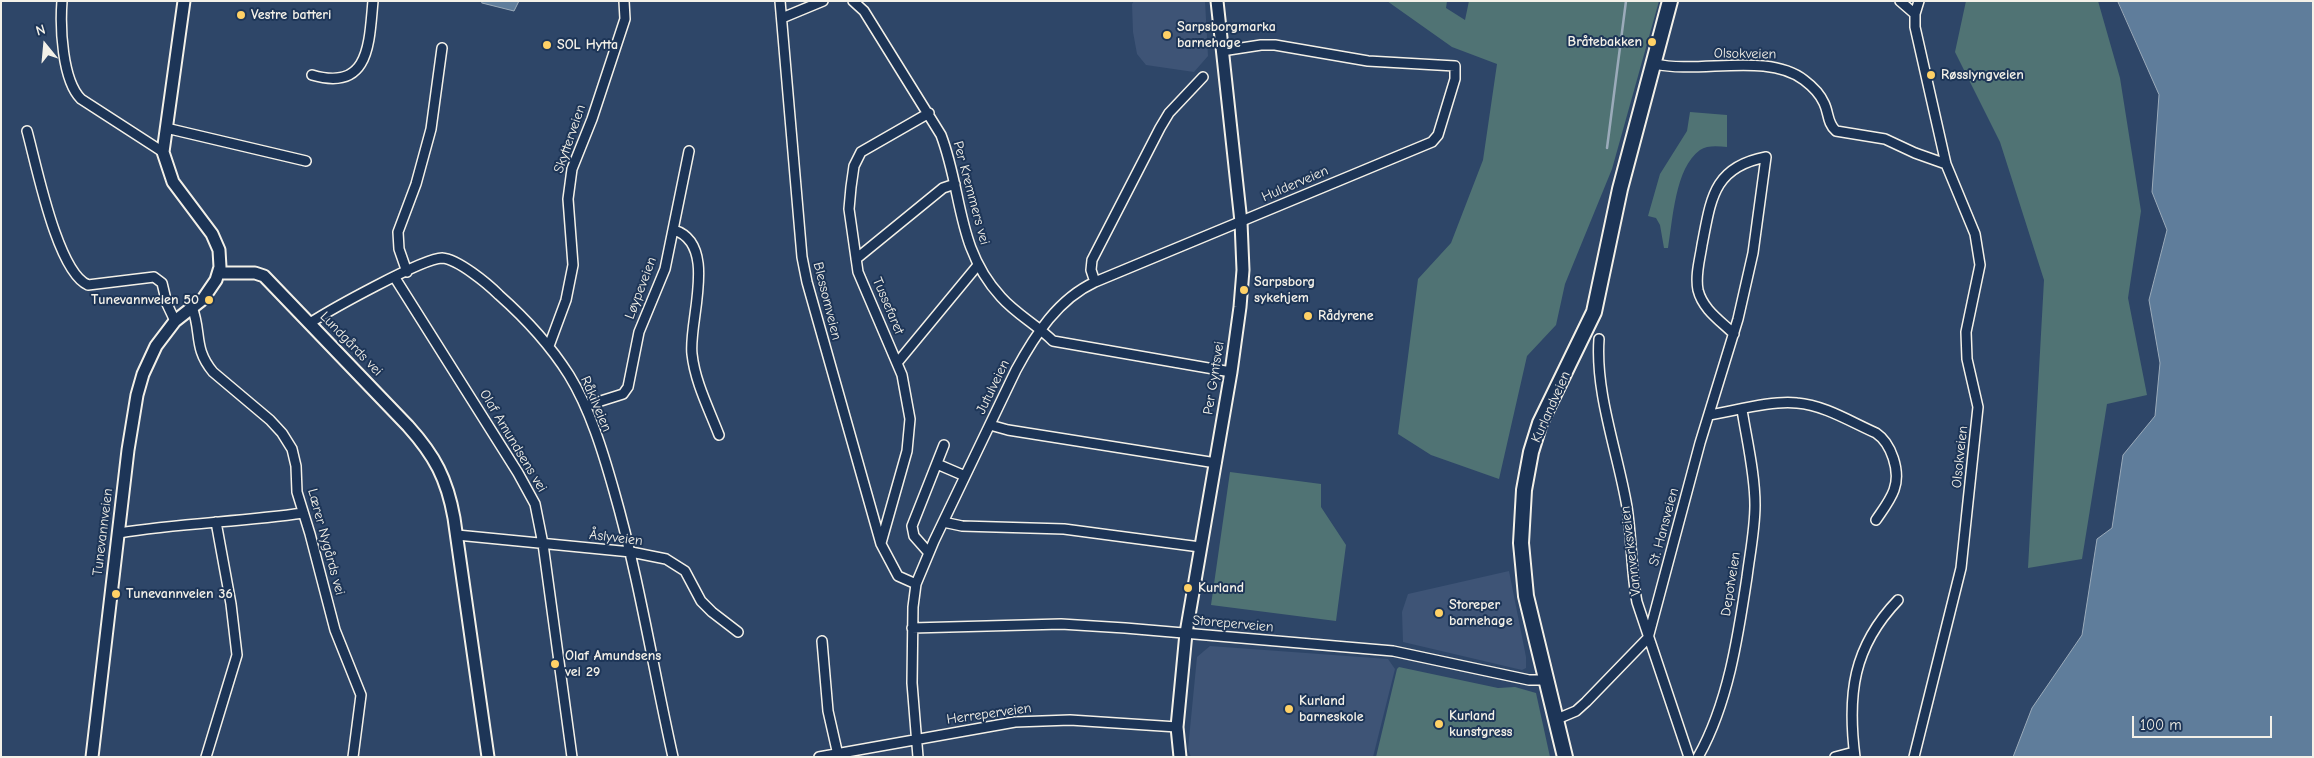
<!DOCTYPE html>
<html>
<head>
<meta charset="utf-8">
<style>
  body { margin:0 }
  #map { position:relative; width:2314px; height:758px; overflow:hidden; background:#2e4668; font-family:"Comic Neue",sans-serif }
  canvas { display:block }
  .frame { position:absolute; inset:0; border:2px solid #f4f1e8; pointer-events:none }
  .north { position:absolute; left:20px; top:20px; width:50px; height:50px; -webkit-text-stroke:4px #1d3557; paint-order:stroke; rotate:343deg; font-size:14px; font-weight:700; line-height:20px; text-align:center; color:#f4f1e8 }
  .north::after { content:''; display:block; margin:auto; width:18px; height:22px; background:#f4f1e8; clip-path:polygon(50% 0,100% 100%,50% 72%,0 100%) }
  .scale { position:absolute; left:2132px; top:716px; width:140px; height:22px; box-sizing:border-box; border:2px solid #f4f1e8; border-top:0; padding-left:6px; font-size:15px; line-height:18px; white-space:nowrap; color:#f4f1e8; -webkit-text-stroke:4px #1d3557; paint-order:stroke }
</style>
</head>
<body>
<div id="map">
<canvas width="2314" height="758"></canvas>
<div class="frame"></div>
<div class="north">N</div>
<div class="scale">100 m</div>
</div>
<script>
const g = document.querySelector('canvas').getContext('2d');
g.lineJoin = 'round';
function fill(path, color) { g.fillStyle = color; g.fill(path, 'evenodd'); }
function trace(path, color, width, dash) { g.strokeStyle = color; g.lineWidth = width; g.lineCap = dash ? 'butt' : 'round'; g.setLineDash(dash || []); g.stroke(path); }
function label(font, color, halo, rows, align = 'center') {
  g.font = font + ' "Comic Neue",sans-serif'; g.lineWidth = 4; g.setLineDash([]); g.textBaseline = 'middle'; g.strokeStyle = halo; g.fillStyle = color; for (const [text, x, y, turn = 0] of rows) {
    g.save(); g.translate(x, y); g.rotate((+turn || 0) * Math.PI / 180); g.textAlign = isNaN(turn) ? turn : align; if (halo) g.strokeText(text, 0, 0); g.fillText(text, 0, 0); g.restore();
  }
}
fill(new Path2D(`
  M1134,1H1205L1208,56L1194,72L1146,65L1137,54L1133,32L1132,4Z
  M1509,571L1526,657V668L1522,670L1403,642L1402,612L1408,594Z
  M1210,646L1388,659L1395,669L1373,757H1191L1188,749L1197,657Z`), '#3e5476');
fill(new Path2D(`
  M1387,1H1447L1446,8L1465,20L1469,1H1659L1612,169L1565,284L1556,325L1527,356L1499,479L1431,455L1398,434L1418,279L1451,243L1483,160L1497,64L1452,47Z
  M1966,1H2098L2120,78L2141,211L2128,298L2147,395L2107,404L2082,559L2028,568L2044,280L2000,142L1955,52Z
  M1690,112L1727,115V147C1718,146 1707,145 1700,150C1675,168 1673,219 1668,248H1664L1660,225L1656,218L1648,216L1660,174L1687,131Z
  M1230,472L1321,484V507L1346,545L1336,621L1211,605Z
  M1399,667L1498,688L1515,687L1536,693L1550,757H1376L1397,669Z`), '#507374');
const water = new Path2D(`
  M483,1H519L514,11L482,3Z
  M2118,1H2313V757H2013L2032,708L2082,635L2097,539L2112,528L2123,455L2155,416L2160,363L2149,300L2167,230L2152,192L2159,95Z`);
fill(water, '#5f7d9b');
trace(water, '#9babba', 1);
trace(new Path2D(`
  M1607,148L1626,1`), '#9babba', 2.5);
const minor = new Path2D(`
  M62,1C60,27 62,80 81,99L163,152
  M780,1L802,257L807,282L881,544L898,576L916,584
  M853,1L864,11L941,135C963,193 956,248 1001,297C1016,314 1037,325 1053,341L1231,372
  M1900,1L1915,14
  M782,18L823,1
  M1655,64C1700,74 1768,52 1804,80C1812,86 1820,94 1824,103C1829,113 1827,123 1836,131L1885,139L1915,153L1946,164
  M312,75C370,92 369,43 373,1
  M166,128L306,161
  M27,131C36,163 57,272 88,285L154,277L162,283L167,304L175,321
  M674,230C719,244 688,322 692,354C695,382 709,409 719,435
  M856,259L943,188L955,184
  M407,272L399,249L398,232L416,184L431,129L442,48
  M395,278L518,473L535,504L543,544L572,757
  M1095,282L1091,270L1092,260L1160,128L1169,113L1203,77
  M192,307C202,333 193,348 213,372L270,420L282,433L292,449L296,466L297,492L310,534L335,630L361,695L353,757
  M310,323C330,310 423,258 442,258C458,259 488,284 499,295C525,318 550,345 569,375C590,409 603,452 614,491C639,578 653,668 673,757
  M1599,339C1595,394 1618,453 1627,507C1632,539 1631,571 1637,602L1689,757
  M549,346L566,300L573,265L568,199L572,169L592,119L625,19L624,1
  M897,363L978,265
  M585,406L623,394L628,387L639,332L665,269L689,151
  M1709,415C1734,411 1772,400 1797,403C1824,405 1851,422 1876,433C1891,443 1901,471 1894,490C1890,501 1882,511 1876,520
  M990,425L1008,430L1216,463
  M937,464L965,476
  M943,522L962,526L1064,529L1200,547
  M119,533C180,523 241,522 303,513
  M457,535L631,552L666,559L685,571L701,601L712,612L738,632
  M881,543L907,451L910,419L902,375L858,272L849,209L851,187L854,166L861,152L929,113
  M929,553L914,536L912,526L944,445
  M912,628L1061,624L1125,628L1393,651L1529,680H1547
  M822,641L828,711L838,755
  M1557,719L1576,711L1586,702L1648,638L1700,443L1738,319L1753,253L1766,157C1713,167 1711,199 1702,245C1700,259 1695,275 1698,290C1703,310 1721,321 1734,334
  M206,757L237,655L231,604L216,522
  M819,757L1015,722L1070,720L1177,727
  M918,757L912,683L913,607L916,584L934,541L1016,370C1035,335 1058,299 1095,282L1432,142L1438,135L1455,79V66L1368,61L1275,45H1261L1222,51
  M1698,757C1728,704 1738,637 1747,577C1750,553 1755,529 1755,505C1755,474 1747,441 1742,410
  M1835,757L1854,752
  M1855,757C1847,694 1853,647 1898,600
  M1914,757L1961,568L1978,407L1967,359L1966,332L1980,265L1975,234L1946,164L1915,27V14L1919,1`);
const tertiary = new Path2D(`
  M219,273H255L264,276L408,426C435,456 447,479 454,518L488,757
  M92,757L128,450L137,395L143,374L156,346L175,321L203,299L216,280L220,267L219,250L212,234L173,182L163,152L184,1
  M1180,757L1177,727L1186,633L1231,372L1240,307L1243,270L1241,222L1217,1`);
const secondary = new Path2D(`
  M1565,757L1526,596L1521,543L1524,490L1531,452L1540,423L1594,312L1620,189L1670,1`);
trace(minor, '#f4f1e8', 12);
trace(tertiary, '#f4f1e8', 15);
trace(secondary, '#f4f1e8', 18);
trace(minor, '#1d3557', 9);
trace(tertiary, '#1d3557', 11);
trace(secondary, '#1d3557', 14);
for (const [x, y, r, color] of [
  [241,15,5,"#ffd166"],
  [1167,35,5,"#ffd166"],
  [1652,42,5,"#ffd166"],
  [547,45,5,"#ffd166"],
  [1931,75,5,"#ffd166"],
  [1244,290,5,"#ffd166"],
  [209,300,5,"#ffd166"],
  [1308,316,5,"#ffd166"],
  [1188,588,5,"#ffd166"],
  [116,594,5,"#ffd166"],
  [1439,613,5,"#ffd166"],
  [555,664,5,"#ffd166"],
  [1289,709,5,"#ffd166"],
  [1439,724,5,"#ffd166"]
]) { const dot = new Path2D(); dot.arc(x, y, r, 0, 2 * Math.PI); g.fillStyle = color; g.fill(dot); trace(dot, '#1d3557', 2); }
label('bold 14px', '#f4f1e8', '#1d3557', [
  ["Vestre batteri",251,15],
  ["Sarpsborgmarka",1177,27],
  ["barnehage",1177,43],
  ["Bråtebakken",1642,42,"right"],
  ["SOL Hytta",557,45],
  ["Røsslyngveien",1941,75],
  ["Sarpsborg",1254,282],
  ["sykehjem",1254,298],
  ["Tunevannveien 50",199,300,"right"],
  ["Rådyrene",1318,316],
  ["Kurland",1198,588],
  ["Tunevannveien 36",126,594],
  ["Storeper",1449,605],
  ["barnehage",1449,621],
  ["Olaf Amundsens",565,656],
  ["vei 29",565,672],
  ["Kurland",1299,701],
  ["barneskole",1299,717],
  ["Kurland",1449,716],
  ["kunstgress",1449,732]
], 'left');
label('14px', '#f4f1e8', '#1d3557', [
  ["Olsokveien",1745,54,1],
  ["Skytterveien",570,139,-71],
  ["Hulderveien",1295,184,-23],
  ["Per Kremmers vei",971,193,75],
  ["Løypeveien",641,288,-69],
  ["Blessomveien",827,301,76],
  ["Tussefaret",888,306,67],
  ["Lundgårds vei",351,344,46],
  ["Per Gyntsvei",1214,378,-81],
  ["Jutulveien",993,387,-64],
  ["Råkilveien",596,404,67],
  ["Kurlandveien",1551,407,-66],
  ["Olaf Amundsens vei",513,441,59],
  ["Olsokveien",1960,457,-84],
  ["St. Hansveien",1664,527,-75],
  ["Tunevannveien",103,532,-83],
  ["Åslyveien",616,538,7],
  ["Lærer Nygårds vei",326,542,75],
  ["Vannverksveien",1631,551,-97],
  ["Depotveien",1731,584,-81],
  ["Storeperveien",1233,624,5],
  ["Herreperveien",989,714,-8]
]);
</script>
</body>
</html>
